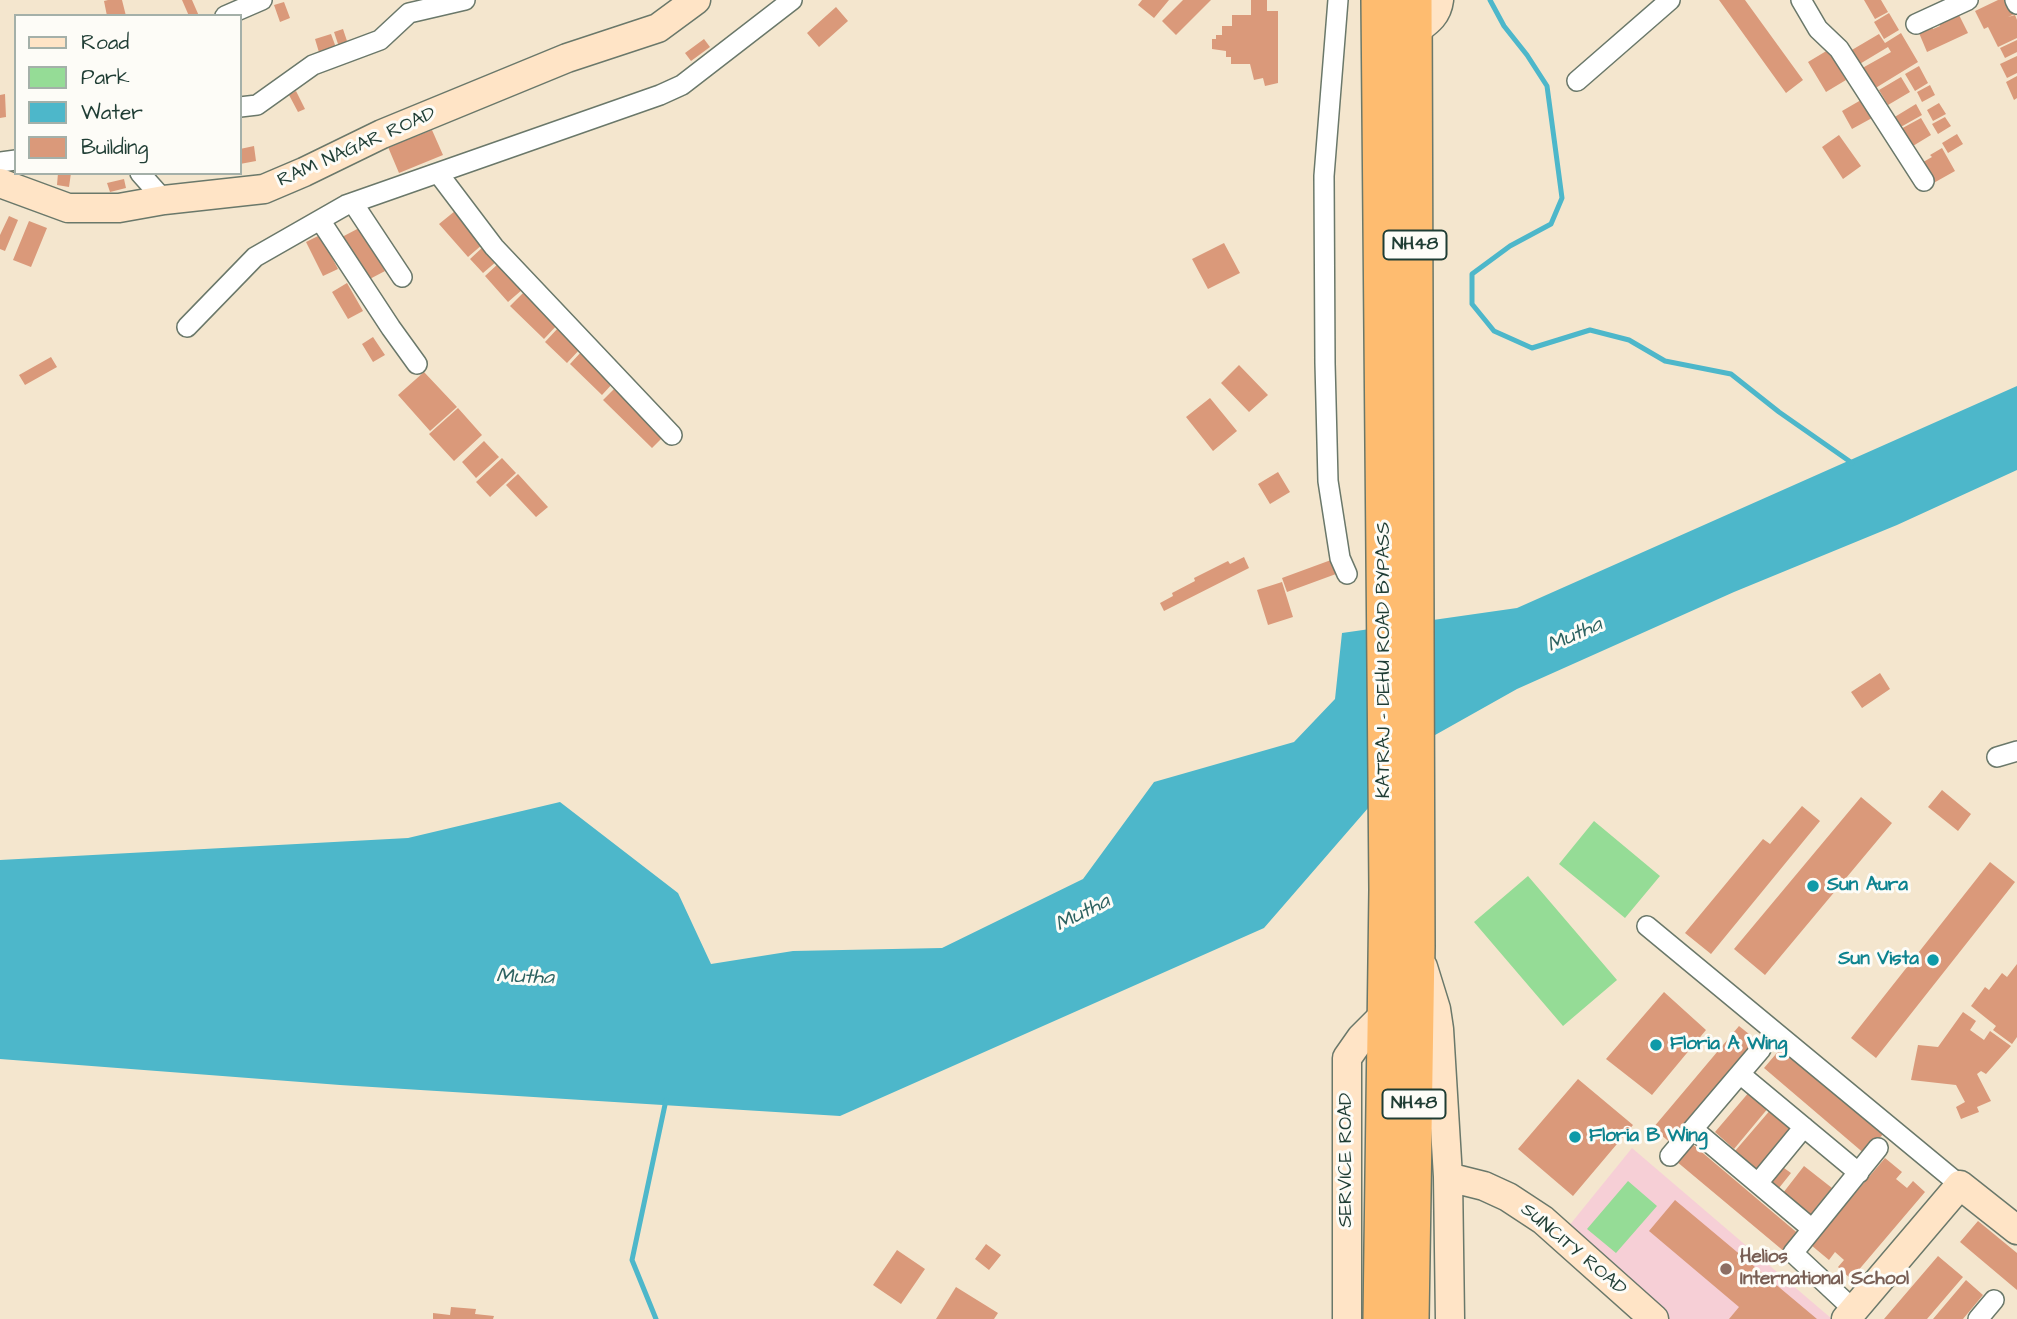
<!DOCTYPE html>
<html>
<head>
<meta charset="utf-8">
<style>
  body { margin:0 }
  #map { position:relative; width:2017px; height:1319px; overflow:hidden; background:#f4e6ce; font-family:"Architects Daughter",sans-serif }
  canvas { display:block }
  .legend { position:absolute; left:14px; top:14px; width:228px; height:161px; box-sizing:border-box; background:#fdfcf7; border:2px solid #a4b0a9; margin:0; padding:9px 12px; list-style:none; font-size:21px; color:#1f3d34 }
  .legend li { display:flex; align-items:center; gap:14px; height:35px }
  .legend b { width:35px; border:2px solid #a4b0a9 }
</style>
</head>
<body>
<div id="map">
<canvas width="2017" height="1319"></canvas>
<ul class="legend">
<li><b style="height:9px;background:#ffe4c6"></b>Road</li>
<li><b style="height:19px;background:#95dc96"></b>Park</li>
<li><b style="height:19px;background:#4db7ca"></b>Water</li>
<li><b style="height:19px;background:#da997a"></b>Building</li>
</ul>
</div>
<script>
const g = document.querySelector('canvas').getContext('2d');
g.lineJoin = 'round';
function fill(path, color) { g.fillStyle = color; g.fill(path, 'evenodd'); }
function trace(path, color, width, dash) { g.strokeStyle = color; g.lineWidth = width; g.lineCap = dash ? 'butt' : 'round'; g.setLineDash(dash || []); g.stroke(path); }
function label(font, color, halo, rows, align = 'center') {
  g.font = font + ' "Architects Daughter",sans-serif'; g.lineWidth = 6; g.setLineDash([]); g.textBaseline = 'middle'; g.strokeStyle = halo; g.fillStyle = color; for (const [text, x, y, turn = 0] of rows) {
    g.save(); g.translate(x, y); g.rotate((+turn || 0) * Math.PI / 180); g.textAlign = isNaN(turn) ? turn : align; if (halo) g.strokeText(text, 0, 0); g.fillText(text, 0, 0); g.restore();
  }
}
fill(new Path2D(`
  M1632,1148L1832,1319H1661L1564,1232Z`), '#f6cfd6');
fill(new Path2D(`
  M1594,821L1660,876L1625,918L1559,864Z
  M1528,876L1617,980L1563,1026L1474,922Z
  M1628,1181L1657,1206L1616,1253L1587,1229Z`), '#95dc96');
fill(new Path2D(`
  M2017,386V470L1897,525L1734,592L1517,689L1428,739L1264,928L840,1116L340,1085L0,1059V860L408,838L560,802L678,893L711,964L793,951L942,948L1083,879L1154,782L1294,742L1335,699L1342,633L1517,608Z`), '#4db7ca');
trace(new Path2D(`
  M1490,0L1504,26L1527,55L1547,86L1562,198L1551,224L1510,246L1472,274V304L1494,331L1532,348L1590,330L1629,340L1665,361L1731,374L1779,412L1852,463
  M656,1319L632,1260L666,1100`), '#4db7ca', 5);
fill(new Path2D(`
  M108,0H122L126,16H107L104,1Z
  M182,0H192L199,16H189Z
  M1142,0H1169L1154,18L1138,5Z
  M1183,0H1211L1176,35L1162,21Z
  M1251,0H1267V11H1278V83L1265,86L1263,78L1254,80L1250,64H1231V57H1226V51L1212,49V39H1216V35H1222V26H1232V15H1251Z
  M1719,0H1745L1803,80L1786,93Z
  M1864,0H1881L1888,12L1875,19Z
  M1998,0H2011L2017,13L2008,17L2015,15L2017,20V38L1998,47L1988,27L1984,29L1975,11Z
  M284,2L290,18L280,22L274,5Z
  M836,7L848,21L819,47L807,33Z
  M1957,11L1968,33L1927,52L1919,33L1932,27L1933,29L1940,26L1937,20Z
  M1889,13L1899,30L1884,39L1874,22Z
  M343,29L349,47L340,50L334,32Z
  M1901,33L1918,62L1869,92L1857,71L1891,52L1888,47L1853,68L1845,54L1879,34L1885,43Z
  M331,34L338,53L321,59L315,39Z
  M704,39L710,47L691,61L685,53Z
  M2017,40V52L2005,58L2000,48Z
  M1828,50L1846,80L1826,92L1808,62Z
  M2017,56V73L2007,78L2000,64Z
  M1919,66L1928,83L1915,91L1905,74Z
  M2017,76V98L2014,100L2006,82Z
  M1901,77L1910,92L1888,105L1879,90Z
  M1930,85L1935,95L1922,102L1917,92Z
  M296,91L305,109L298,112L289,95Z
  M5,94L6,117L0,118V95Z
  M1861,100L1872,118L1852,129L1842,111Z
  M1939,103L1946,114L1933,121L1927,110Z
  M1916,104L1922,115L1899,128L1893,118Z
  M1945,117L1951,126L1938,134L1932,124Z
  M1921,118L1931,135L1908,149L1897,131Z
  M432,130L443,155L399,173L388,147Z
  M1957,134L1963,144L1948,153L1942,143Z
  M1839,135L1861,166L1843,179L1822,147Z
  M254,146L256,161L240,164V149Z
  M1942,148L1955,171L1930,185L1918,165L1932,157L1930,155Z
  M58,173H71L69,187L57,185Z
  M124,179L126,188L110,192L107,183Z
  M455,211L483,244L468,257L439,224Z
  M9,216L18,220L5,251L0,249V235Z
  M29,221L47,228L31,267L13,260Z
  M361,227L385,271L366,281L342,237Z
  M320,235L338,269L323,276L306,242Z
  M1224,243L1240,273L1208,289L1192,259Z
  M484,246L497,261L483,273L470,259Z
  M499,263L523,289L508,302L485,276Z
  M347,283L363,311L348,319L332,292Z
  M525,291L559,323L544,339L510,306Z
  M559,327L581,348L567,363L545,342Z
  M373,337L385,355L373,362L362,344Z
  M582,351L614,382L602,395L570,364Z
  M51,357L57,367L25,385L19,375Z
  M1239,365L1268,395L1249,412L1221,383Z
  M424,372L457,407L430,431L398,395Z
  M618,385L667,433L652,448L603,400Z
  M1210,398L1237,431L1213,451L1186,417Z
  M458,408L482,435L454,461L429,434Z
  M484,441L499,457L476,478L462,462Z
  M502,458L516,473L490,497L476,482Z
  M1278,472L1290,492L1270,504L1258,484Z
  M518,474L548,507L536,517L506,485Z
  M1244,557L1249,568L1164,611L1160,603L1173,596L1172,593L1195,581L1194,578L1228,561L1230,564Z
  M1331,560L1336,574L1287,592L1282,578Z
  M1282,582L1293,617L1268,625L1257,590Z
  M1880,673L1890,689L1862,708L1851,692Z
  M1942,790L1971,814L1958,831L1928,807Z
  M1861,797L1892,823L1765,975L1734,949Z
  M1802,806L1820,821L1711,954L1685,933L1763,839L1770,844Z
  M1990,862L2015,882L1876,1058L1851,1038Z
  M2017,964V1037L2012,1044L1993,1030L1996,1026L1971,1006L1985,987L1989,990L2002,973L2007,977Z
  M1664,992L1706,1030L1652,1095L1606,1059Z
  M1963,1012L1976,1021L1970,1030L1984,1040L1990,1031L2011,1046L1986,1074L1981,1071L1977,1074L1991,1101L1977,1107L1979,1112L1961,1119L1956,1107L1965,1102L1956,1085L1911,1080L1918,1045L1938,1047Z
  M1739,1026L1759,1042L1673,1145L1653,1128Z
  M1781,1048L1883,1134L1866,1155L1764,1068Z
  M1578,1079L1633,1125L1573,1196L1518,1149Z
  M1750,1091L1769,1107L1734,1149L1715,1132Z
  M1772,1108L1796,1128L1759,1171L1735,1151Z
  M1691,1143L1801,1236L1786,1253L1676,1161Z
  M1885,1158L1902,1172L1896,1179L1907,1188L1913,1181L1925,1192L1851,1279L1838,1267L1844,1260L1835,1252L1829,1260L1811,1245Z
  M1804,1166L1832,1188L1810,1215L1783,1193Z
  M1784,1168L1791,1173L1779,1188L1771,1183Z
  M1675,1200L1817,1319H1729L1739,1307L1649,1231Z
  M1978,1221L2017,1253V1290L1960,1242Z
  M986,1244L1001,1255L989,1270L975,1259Z
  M897,1250L925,1269L901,1304L873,1285Z
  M1938,1256L1963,1277L1927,1319H1884Z
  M1966,1280L1983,1295L1963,1319H1933Z
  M956,1287L998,1313L994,1319H936Z
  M451,1307L476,1309L475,1314L494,1316L493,1319H433V1313L450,1315Z`), '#da997a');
const street = new Path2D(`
  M1338,0L1324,176L1325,363L1328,481L1340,558L1347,574
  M1801,0L1818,29L1839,49L1924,181
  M2015,0L2017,4
  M225,16L262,0
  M1916,24L1968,0
  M1577,81L1670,0
  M240,107L257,105L313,65L380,40L409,13L465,0
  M0,162L16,160
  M140,173L164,200
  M438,173L494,247L672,435
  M353,203L402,277
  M320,220L391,328L417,364
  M187,327L255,257L346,205L660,95L682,85L792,0
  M1997,757L2017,751
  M1647,926L1960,1185
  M1740,1074L1859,1173
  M1693,1129L1812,1229
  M1670,1156L1761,1049
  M1758,1183L1804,1127
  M1854,1310L1793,1253L1878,1148
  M1978,1319L1994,1300`);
const secondary = new Path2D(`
  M1415,31C1427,22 1437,16 1439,0
  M0,183L68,208H119L164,200L264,189L304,172L382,134L567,58L658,28L696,0
  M1423,967L1436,1009L1439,1029L1448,1177L1450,1319
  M1448,1177L1484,1186L1508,1197L1543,1220L1654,1319
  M1347,1319V1058L1361,1038L1384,1015
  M1846,1319L1960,1185L2017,1230`);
const highway = new Path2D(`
  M1379,0L1387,890L1381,1319
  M1411,1319L1417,946L1414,0`);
trace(street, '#6a786a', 22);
trace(secondary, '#6a786a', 31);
trace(highway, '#6a786a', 38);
trace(street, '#fff', 19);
trace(secondary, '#ffe4c6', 28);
trace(highway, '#febc70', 35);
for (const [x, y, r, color] of [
  [1813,886,7,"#0f9aa8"],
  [1933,960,7,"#0f9aa8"],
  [1656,1045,7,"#0f9aa8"],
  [1575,1137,7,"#0f9aa8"],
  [1726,1269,7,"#8d6e63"]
]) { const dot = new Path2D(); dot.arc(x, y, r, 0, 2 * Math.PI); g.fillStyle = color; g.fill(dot); trace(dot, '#fdfcf7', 2.5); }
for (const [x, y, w] of [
  [1415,245,63],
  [1414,1104,63]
]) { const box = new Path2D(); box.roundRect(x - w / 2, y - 14.5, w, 29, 5); g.fillStyle = '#fdfcf7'; g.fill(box); trace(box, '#1f3d34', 2); }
label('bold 18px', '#1f3d34', null, [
  ["NH48",1415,245],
  ["NH48",1414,1104]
]);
label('19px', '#1f3d34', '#fdfcf7', [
  ["RAM NAGAR ROAD",357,148,-24],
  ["KATRAJ - DEHU ROAD BYPASS",1385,660,-90],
  ["SERVICE ROAD",1347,1160,-90],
  ["SUNCITY ROAD",1573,1250,40]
]);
label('bold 19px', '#0d838f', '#fdfcf7', [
  ["Sun Aura",1827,886],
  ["Sun Vista",1919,960,"right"],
  ["Floria A Wing",1670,1045],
  ["Floria B Wing",1589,1137]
], 'left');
label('bold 19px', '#785e54', '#fdfcf7', [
  ["Helios",1740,1258],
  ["International School",1740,1280]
], 'left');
label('italic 21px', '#2d6261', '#fdfcf7', [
  ["Mutha",1575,636,-24],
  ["Mutha",1083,914,-27],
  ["Mutha",525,978,2]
]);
</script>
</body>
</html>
